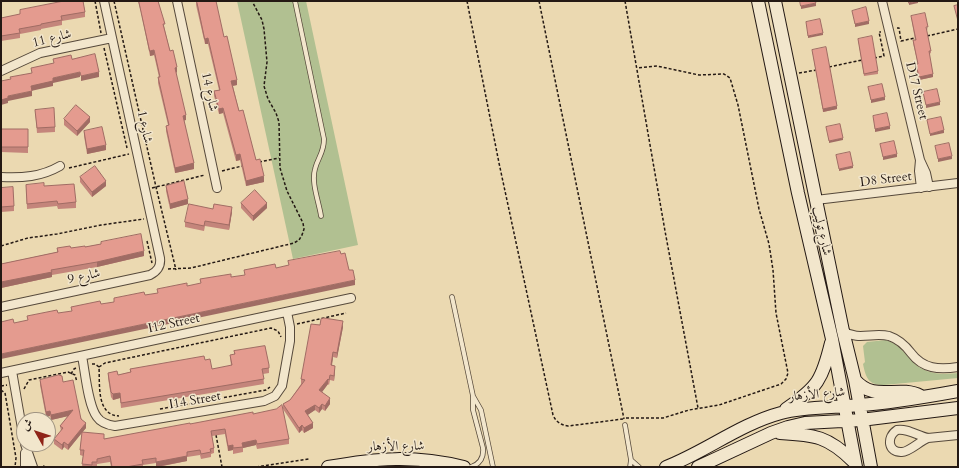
<!DOCTYPE html>
<html>
<head>
<meta charset="utf-8">
<style>
  body { margin:0 }
  #map { position:relative; width:959px; height:468px; overflow:hidden; background:#ebd9b1; font-family:Cardo,Amiri,serif }
  canvas { display:block }
  .frame { position:absolute; inset:0; border:2px solid #241914; pointer-events:none }
  .north { position:absolute; left:16px; top:412px; width:40px; height:40px; box-sizing:border-box; background:#f2e6cc; border:1px solid #a09482; border-radius:50%; rotate:309deg; font-size:11px; font-weight:700; line-height:16px; text-align:center; color:#241914 }
  .north::after { content:''; display:block; margin:auto; width:14px; height:18px; background:#8f2418; clip-path:polygon(50% 0,100% 100%,50% 72%,0 100%) }
</style>
</head>
<body>
<div id="map">
<canvas width="959" height="468"></canvas>
<div class="frame"></div>
<div class="north">ش</div>
</div>
<script>
const g = document.querySelector('canvas').getContext('2d');
g.lineJoin = 'round';
function fill(path, color) { g.fillStyle = color; g.fill(path, 'evenodd'); }
function trace(path, color, width, dash) { g.strokeStyle = color; g.lineWidth = width; g.lineCap = dash ? 'butt' : 'round'; g.setLineDash(dash || []); g.stroke(path); }
function label(font, color, halo, rows, align = 'center') {
  g.font = font + ' Cardo,Amiri,serif'; g.lineWidth = 3; g.setLineDash([]); g.textBaseline = 'middle'; g.strokeStyle = halo; g.fillStyle = color; for (const [text, x, y, turn = 0] of rows) {
    g.save(); g.translate(x, y); g.rotate((+turn || 0) * Math.PI / 180); g.textAlign = isNaN(turn) ? turn : align; if (halo) g.strokeText(text, 0, 0); g.fillText(text, 0, 0); g.restore();
  }
}
fill(new Path2D(`
  M237,1H306L358,245L293,259Z
  M886,340C898,344 903,351 911,360C923,374 941,375 958,373V378L884,385C869,385 866,379 863,364L865,362L863,346L867,342Z`), '#b1c091');
const lane = new Path2D(`
  M295,1L324,139C324,153 318,157 315,169C311,183 319,202 321,216
  M452,297L473,396V410L483,448C484,458 480,464 471,467
  M473,396L481,410L493,467
  M625,425L631,460L630,467
  M631,460L639,467`);
const street = new Path2D(`
  M177,1L217,188
  M882,1L920,160L926,173L929,187
  M1,71L40,53L112,38
  M920,160L919,171L921,188
  M1,177C22,178 41,177 60,166
  M816,200L958,183
  M1,307L150,275C158,271 161,266 160,258L104,1
  M843,331C858,341 873,332 889,336C898,339 905,345 911,353C923,369 939,370 958,367
  M82,356C85,371 88,406 97,417C101,423 108,425 115,426L264,401L275,396L282,386L290,341V327L287,312
  M12,371L24,440
  M1,373L351,298
  M897,430C907,428 918,436 928,438C920,441 909,452 902,452C888,453 886,437 897,430Z
  M928,438L958,435
  M25,444L33,467
  M25,453V467`);
const secondary = new Path2D(`
  M758,1L798,193L832,339L856,467
  M775,1L843,331L855,380L871,467
  M855,380C875,403 897,384 921,396
  M786,409C818,387 822,380 831,343
  M780,433C815,435 828,436 854,462
  M328,467C378,458 413,455 464,467
  M666,467C705,452 740,424 781,413C806,406 833,408 859,405C892,403 925,397 958,391
  M698,467L771,433L788,427L805,423L861,420L958,408`);
trace(lane, '#56493b', 5.5);
trace(street, '#56493b', 10);
trace(secondary, '#241914', 14);
trace(new Path2D(`
  M95,1L101,33
  M114,1L156,187L176,270
  M467,1L499,163L553,415C556,422 561,425 568,426L623,419
  M539,1L624,419
  M625,1L665,231L698,408
  M897,28H899L901,41L915,38
  M927,36L958,29
  M104,48L127,148
  M874,58L884,56L879,32H881
  M829,67L862,60
  M799,73L817,70
  M259,162L279,158
  M69,168L129,154
  M222,171L242,166
  M152,188L205,175
  M147,241L152,263
  M1,246L28,238L57,234L101,225L144,219
  M168,269L191,268L294,243L299,240L302,235L304,229L303,223L287,191L280,168L279,122L276,113L268,99L264,86L267,62L264,29L262,20L252,1
  M297,324L346,313
  M92,364H95L99,367C100,384 96,415 119,416
  M99,367L105,363L271,328L278,331L281,337
  M71,374L74,369L76,368
  M1,386L7,385
  M24,389L29,380L68,372L75,375L77,382
  M1,390L5,393L16,458L15,467
  M827,396V393L831,392
  M160,409L266,390L270,387
  M626,418H663L689,410L719,405L781,384L786,379L788,373L776,313L773,270L769,244L759,209L738,105L730,78L724,74L699,75L657,66L637,68
  M216,435L222,467
  M43,466L46,467
  M256,467L309,459`), '#241914', 1.5, [3, 2]);
trace(lane, '#f2e6cc', 4);
trace(street, '#f2e6cc', 8);
trace(secondary, '#f2e6cc', 12);
fill(new Path2D(`
  M63,1H83L85,12V17L62,21V25L41,29V30L20,34V38L1,41V18L20,15V10L63,2Z
  M138,1H158L170,51L177,72L176,73L186,120H184L194,169L175,173L166,131V126L168,125L158,83V77H159L154,55L150,56L141,12Z
  M196,1L224,37L237,85L233,86L239,111L264,182L246,186L240,160L236,161L223,113L219,114L214,96V91L219,90L208,44H205L196,5Z
  M911,16L928,29L926,30L931,53L929,54L933,77L919,80L916,67V64H918L913,43V40H915Z
  M858,39L878,71V74L864,76Z
  M812,50L837,109L823,112Z
  M35,110L55,127V132L37,133Z
  M64,119L90,122L77,136L64,125Z
  M1,129H28V153L1,152Z
  M84,131L106,150L87,154L84,136Z
  M80,177L106,186L92,197L80,182Z
  M26,185L44,186L76,202V208L58,209L57,206L27,209Z
  M166,186L188,204L170,209L166,191Z
  M1,188L14,206V211L1,212Z
  M241,203L267,208L253,221L241,208Z
  M213,209L232,212L229,230L205,226L204,231L185,227V222Z
  M101,242L144,256L97,267L52,275V277L1,288V264L57,252V248H71L85,247L101,244Z
  M320,325L343,327L337,358L333,357L332,366L335,371L334,381L330,380L329,385L328,384L322,392L330,404L325,411L322,409L319,413L315,410L307,415L313,428L304,433L302,430L299,433L283,409V404L290,400L301,384V379Z
  M265,346L269,370V373L263,374L264,384L121,408L120,398L113,400L111,397L108,378V373L118,375L130,372V369L205,360L212,369L231,366L230,355H234V351Z
  M40,380L63,382L86,428L82,432L104,439L253,414L289,439V444L257,449L256,445L243,448V452L233,454V450L228,451L225,434L212,436L214,448V453L211,454V457L201,459L200,455L187,457V461L158,467H156V463L143,465V467H111L110,462L97,464V467H82L83,456L80,455V450L82,432L68,450L64,447L62,450L54,444V439L61,431L60,426L68,416L51,420L50,416L46,417L40,385Z`), '#c4857b');
fill(new Path2D(`
  M918,1V3L909,5V3Z
  M816,3V6L801,9V6Z
  M869,21V24L855,27V24Z
  M823,33V35L808,38V36Z
  M208,38V44H205V39Z
  M154,50V55L150,56V51Z
  M177,67V72L175,73V68Z
  M80,72V77L53,83V86L31,91V86L53,78Z
  M99,72V77L81,81V76Z
  M933,74V77L919,80V77Z
  M237,80V85L231,86V81Z
  M32,91V96L8,101V103L1,105V100L8,96Z
  M885,97V100L871,103V100Z
  M940,102V105L926,108V105Z
  M837,106V109L823,112V109Z
  M223,108V113L219,114V109Z
  M186,115V120L183,121V116Z
  M90,117V122L77,136V131Z
  M890,126V129L875,132V129Z
  M944,130V133L930,136V134Z
  M843,138V140L829,143V141Z
  M106,145V150L87,154V149Z
  M240,154V160L236,161V155Z
  M897,154V157L883,160V157Z
  M952,156V159L938,162V159Z
  M194,163V169L175,173V168Z
  M853,166V168L839,171V169Z
  M264,176V182L246,186V181Z
  M106,181V186L92,197V192Z
  M188,199V204L170,209V204Z
  M267,203V208L253,221V216Z
  M232,207V212L229,230V225Z
  M144,251V256L97,267V262Z
  M52,272V277L1,288V282Z
  M355,280V285L1,359V354Z
  M343,321V327L337,358V353Z
  M333,352V357L331,370V365Z
  M335,366V371L334,381V376Z
  M328,379V384L319,396V390Z
  M120,393V398L113,400V394Z
  M330,398V404L325,411V406Z
  M322,404V409L319,413V408Z
  M315,405V410L305,417V411Z
  M73,410V415L51,420V415Z
  M50,411V416L46,417V412Z
  M86,423V428L68,450V445Z
  M313,423V428L304,433V428Z
  M302,425V430L299,433V428Z
  M256,440V445L243,448L242,443Z
  M64,442V447L62,450V445Z
  M233,445V450L228,451V446Z
  M187,456V461L156,467V462Z`), '#a06c64');
const building = new Path2D(`
  M64,1H83L85,12L61,16L62,20L41,24V25L19,29L20,33L1,36V18L20,14V10Z
  M139,1H158L165,24H163L170,51L173,50L177,67L175,68L186,115L183,116L194,163L175,168L166,126L169,125L158,77H160L154,50L150,51Z
  M197,1H216L224,37L227,36L237,80L231,81L239,111L243,110L256,160L260,159L264,176L246,181L240,154L236,155L223,108L219,109L214,91L220,90L208,38L205,39Z
  M800,1H815L816,3L801,6Z
  M909,1H916L909,3Z
  M958,5V21L954,6Z
  M866,7L869,21L855,24L852,11Z
  M925,13L928,27H926L931,51H929L933,74L919,77L916,64H918L913,40H916L911,16Z
  M820,19L823,33L808,36L806,22Z
  M872,36L878,71L864,74L858,39Z
  M826,47L837,106L823,109L812,50Z
  M95,54L99,72L81,76L80,72L53,78V81L31,86L32,91L8,96V98L1,100V81L11,79L10,77L32,73L31,68L54,63L53,59L71,55L72,59Z
  M882,84L885,97L871,100L868,87Z
  M937,89L940,102L926,105L923,92Z
  M76,105L90,117L77,131L64,119Z
  M54,108L55,127L37,128L35,110Z
  M887,113L890,126L875,129L873,116Z
  M941,117L944,130L930,134L927,120Z
  M840,124L843,138L829,141L826,127Z
  M102,127L106,145L87,149L84,131Z
  M1,129H28V147H1Z
  M894,141L897,154L883,157L880,144Z
  M949,143L952,156L938,159L935,146Z
  M850,152L853,166L839,169L836,155Z
  M95,166L106,181L92,192L80,177Z
  M184,181L188,199L170,204L166,186Z
  M44,183V186L74,184L76,202L58,204L57,201L27,204L26,185Z
  M13,187L14,206L1,207V188Z
  M255,190L267,203L253,216L241,203Z
  M189,204L213,209L214,204L232,207L229,225L205,221L204,226L185,222Z
  M141,234L144,251L97,262L51,270L52,272L1,282V264L58,252L57,248L70,246L71,248L85,246V247L101,244V242Z
  M340,251L341,254L345,253L349,270H353L355,280L1,354V322L13,319L14,323L28,320L27,316L57,310L58,313L72,311L71,307L100,301L101,304L114,302V298L144,292L145,295L158,293L157,289L187,283V286L201,283L200,279L231,274V277L245,275L244,270L275,264L276,268L289,265L288,261Z
  M324,318L343,321L337,353L333,352L331,365L335,366L334,376L330,375L329,380L328,379L319,390L330,398L325,406L322,404L319,408L315,405L305,411L313,423L304,428L302,425L299,428L283,404L290,400L305,380L301,379L311,324L320,325L321,319Z
  M265,346L269,365V368L262,369L264,379L121,403L120,393L113,394L111,392L108,373L117,371L118,375L131,372L130,369L204,356L205,360L210,359L212,369L232,365L230,355L235,354L234,351Z
  M59,375L62,376L63,382L73,380L81,419L86,423L68,445L64,442L62,445L54,439L63,428L60,426L73,410L51,415L50,411L46,412L40,380Z
  M282,405L289,439L257,444L256,440L242,443L243,447L233,448V445L228,446L225,429L211,431L214,448L210,449L211,452L201,454L200,450L187,452V456L156,462V458L142,460L143,464L126,467H112L110,456L97,459V462H92V465L82,464L84,450H80L82,432L104,434V439L190,423V424L253,412V414L276,409Z`);
fill(building, '#e49b8f');
trace(building, '#a06c64', 1);
label('13px', '#241914', '#f2e6cc', [
  ["شارع 11",52,39,-14],
  ["D17 Street",916,91,76],
  ["شارع 14",209,92,78],
  ["شارع 1",144,127,78],
  ["D8 Street",886,180,-7],
  ["شارع توليب",821,231,77],
  ["شارع 9",84,277,-12],
  ["I12 Street",174,324,-12],
  ["شارع الأزهار",817,395,-5],
  ["I14 Street",195,401,-10],
  ["شارع الأزهار",396,447,-1]
]);
</script>
</body>
</html>
